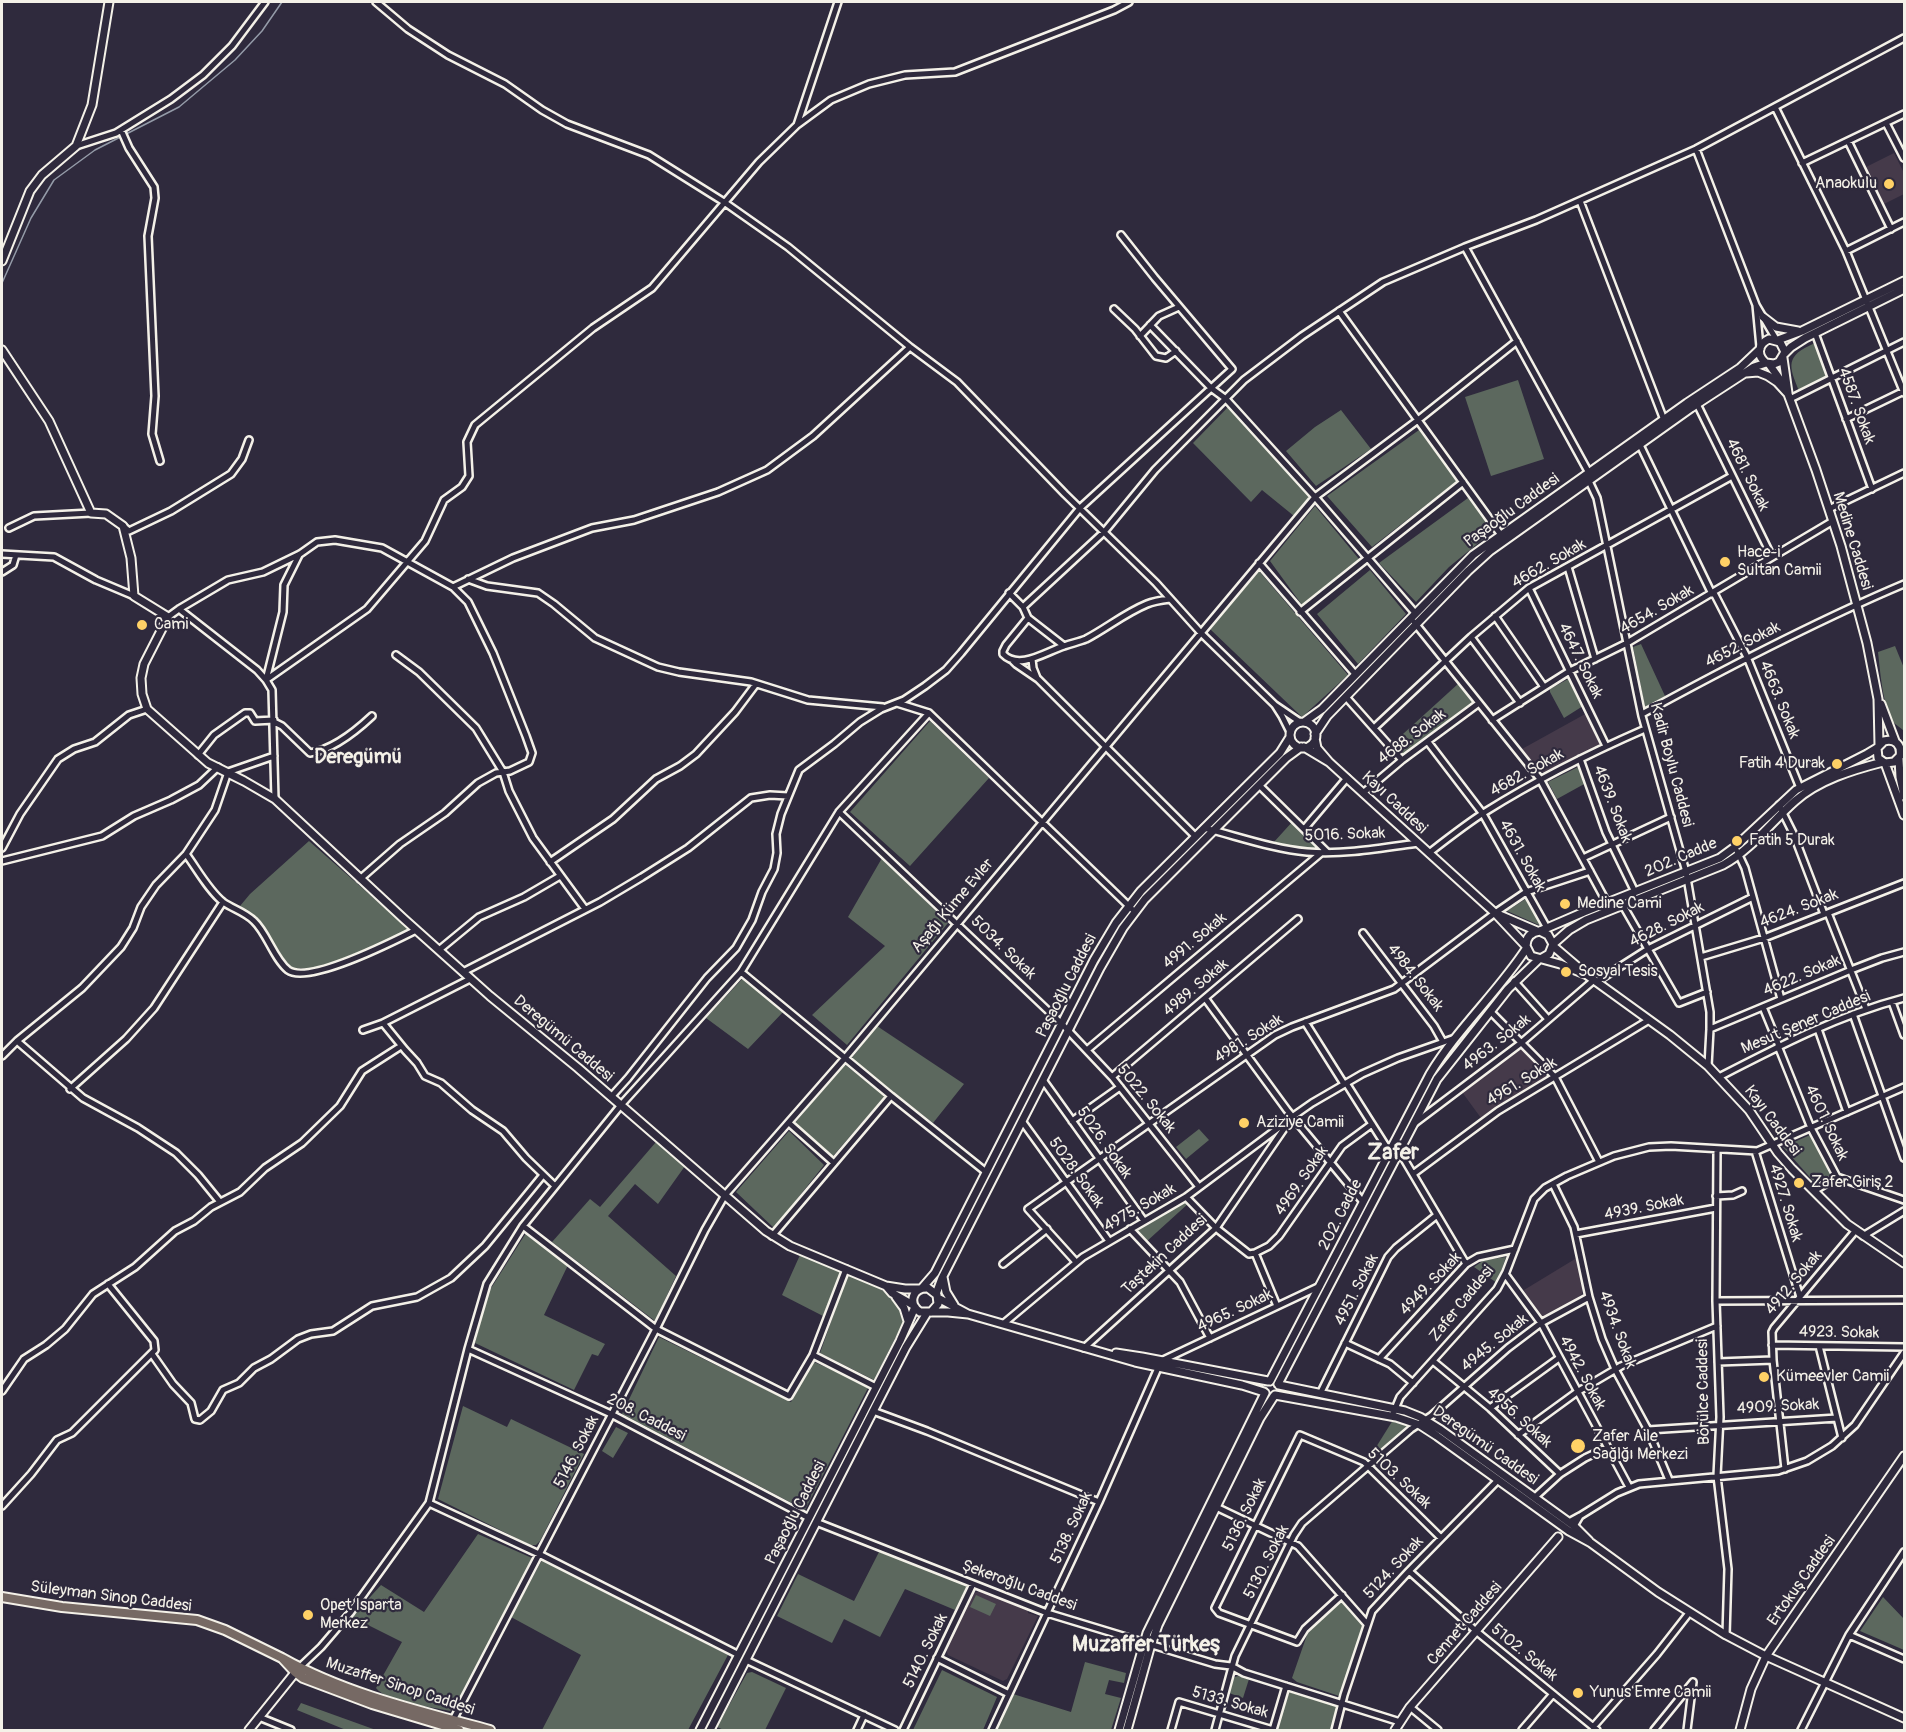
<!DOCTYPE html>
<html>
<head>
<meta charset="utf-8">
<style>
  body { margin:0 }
  #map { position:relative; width:1906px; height:1732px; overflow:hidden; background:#2f2a3d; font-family:Pangolin,sans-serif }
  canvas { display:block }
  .frame { position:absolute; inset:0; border:3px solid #f4f1e8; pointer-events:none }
</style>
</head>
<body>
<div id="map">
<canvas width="1906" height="1732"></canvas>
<div class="frame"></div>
</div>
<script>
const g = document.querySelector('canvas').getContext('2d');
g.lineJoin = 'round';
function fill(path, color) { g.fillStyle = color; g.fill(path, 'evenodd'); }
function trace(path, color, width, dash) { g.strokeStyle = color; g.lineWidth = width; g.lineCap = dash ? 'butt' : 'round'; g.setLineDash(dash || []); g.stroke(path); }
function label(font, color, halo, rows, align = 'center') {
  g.font = font + ' Pangolin,sans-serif'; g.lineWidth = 4.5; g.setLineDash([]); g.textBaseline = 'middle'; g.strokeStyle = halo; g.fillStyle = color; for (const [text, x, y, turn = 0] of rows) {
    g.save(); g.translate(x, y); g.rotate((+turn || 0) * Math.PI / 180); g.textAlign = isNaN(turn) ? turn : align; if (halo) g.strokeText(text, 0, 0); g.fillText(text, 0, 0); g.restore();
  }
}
fill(new Path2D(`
  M1894,153L1904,173V194L1884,204L1866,167Z
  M1587,713L1598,736L1600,741L1598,746L1547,772H1539L1522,749Z
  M1521,1048L1548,1077L1481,1118L1462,1092Z
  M1575,1259H1577L1582,1284V1294L1572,1303L1546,1317H1542L1525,1295L1524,1290Z
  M980,1591L1028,1609V1613L1038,1616L1007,1679L1003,1681L948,1655L946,1650L974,1593Z`), '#453a4a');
fill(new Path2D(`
  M1815,343L1829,378L1800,393C1788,365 1785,356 1815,343Z
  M1518,380L1544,459L1491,476L1465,397Z
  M1229,406L1311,496L1294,516L1262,490L1251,502L1193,443Z
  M1341,410L1371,449L1316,486L1286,451L1315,427Z
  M1419,430L1457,481L1372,547L1327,496Z
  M1468,498L1493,531L1449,567L1416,602L1379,563Z
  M1315,506L1359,559L1302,605L1270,561Z
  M1370,570L1406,614L1358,664L1317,614Z
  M1259,571L1348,675L1302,717L1210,629Z
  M1641,644L1665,696L1645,707L1633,647Z
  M1895,646L1904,668V731C1901,728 1896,725 1893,722C1883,709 1880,669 1878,652Z
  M1570,678L1583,706L1564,718L1550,692V689Z
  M1459,683L1475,703L1404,757L1392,744Z
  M930,721L989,778L910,866L850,812Z
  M1580,766L1586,783L1557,799L1548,782Z
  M1293,821L1316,843L1318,850L1304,849L1274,842Z
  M309,841L411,931L324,966L311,969L290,968L258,920L240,906L250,894Z
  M882,858L948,923L847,1045L812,1015L885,946L848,917Z
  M1527,898L1542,921L1541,924L1539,925L1507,911Z
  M743,978L784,1011L748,1049L706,1018Z
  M877,1026L964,1084L933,1123L851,1059Z
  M844,1064L885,1096L833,1156L795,1123Z
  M1199,1129L1209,1140L1186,1159L1176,1147Z
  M789,1131L824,1165L774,1228L736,1192Z
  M1810,1135L1833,1174L1815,1183L1783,1147Z
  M656,1142L685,1166L658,1204L635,1184L608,1216L676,1276L655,1321L552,1242L590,1199L600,1207Z
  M1186,1198L1190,1202L1146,1242L1134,1231Z
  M526,1233L568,1265L544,1315L605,1344L598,1356L592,1354L574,1390L475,1343L488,1293Z
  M800,1255L841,1272L823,1316L782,1295Z
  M1506,1257L1497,1283L1474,1267L1484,1260Z
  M848,1274C872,1285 895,1291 906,1317L874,1380L820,1353Z
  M659,1337L791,1402L814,1362L869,1386L805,1510L622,1414Z
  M463,1406L507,1427L511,1419L584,1454L540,1541L536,1545H530L438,1499Z
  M1393,1420L1410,1426L1370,1462L1368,1460Z
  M616,1427L628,1433L613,1458L602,1451Z
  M478,1534L532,1558L457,1705L450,1711C433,1707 386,1702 376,1688L402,1642L352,1617L381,1585L424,1612Z
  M879,1552L968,1584L955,1610L905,1589L880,1637L844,1619L832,1643L777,1616L798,1574L854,1601Z
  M542,1560L728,1655L688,1730H542L581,1655L511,1617Z
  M976,1595L996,1604L990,1616L970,1607Z
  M1883,1597L1904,1619V1650L1860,1631Z
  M1341,1600L1364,1626L1342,1695L1339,1696L1297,1682L1292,1678L1308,1632Z
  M1085,1662L1126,1673L1124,1683L1109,1680L1105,1694L1121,1698L1111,1730H1001L996,1728L1013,1694L1071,1712Z
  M942,1670L997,1697L983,1730H913Z
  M752,1672L786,1688L765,1730H724L717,1727L747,1673Z
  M1238,1676L1249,1679L1243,1698L1229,1693L1232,1678Z
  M1289,1692L1336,1706L1338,1710L1333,1730H1277Z
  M301,1703L376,1730H346L297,1710Z`), '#5c685e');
trace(new Path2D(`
  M2,283L31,218L54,180L95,150L179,107L235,60L262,31L282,2`), '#949ba8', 1.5);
const street = new Path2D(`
  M376,2L408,29L448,55L505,84L542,110L567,124L649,155L724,202L788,247L910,347L957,382L1065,494L1156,583L1201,633L1275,705
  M1775,107L1846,251L1904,393
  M1886,123L1904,158
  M797,125L838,2
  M121,130L129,148L154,187L155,198L148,236L155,396L152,434L160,461
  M1848,141L1891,229
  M76,146L116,133L171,99L203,75L232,46L265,2
  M1696,149L1756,305
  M1802,163L1904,114
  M1580,201L1664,420
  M1465,247L1589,473
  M1846,251L1904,222
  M1114,309L1135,329L1156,356L1166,358L1176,351
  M1339,311L1501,535
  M1150,325L1211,388L1226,399L1315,497L1418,420L1517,341
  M1815,333L1872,489
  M1140,336L1159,316L1179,307
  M1760,347L1756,305L1776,339
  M1790,399L1904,342
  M1697,404L1772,557
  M1846,419L1904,391
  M1640,445L1712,594
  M1588,479L1597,498L1642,716L1686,872L1710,1012V1029L1708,1066
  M1829,509L1904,473
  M123,526L129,531L171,511L231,474L242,459L249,440
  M9,528L34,516L91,513
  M2,554L54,557L96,580L134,596
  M1259,563L1356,675
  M1568,567L1595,659
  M2,572L13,565L16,555
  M468,579L487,586L538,593L554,604L595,638L658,667L679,672L751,682L808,700L883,707
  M453,587L513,558L592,528L634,520L718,492L767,470L813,436L910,347
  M1529,588L1606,746
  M1009,593L1023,607L1028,618L1064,646
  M1714,593L1747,657L1800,788
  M1023,607L1104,532L1155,470L1244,380L1302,336L1383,282L1465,247L1536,220L1696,149L1904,38
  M179,609L257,670L266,680L272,690L275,799
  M1300,612L1463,482
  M1495,616L1544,687
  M168,617L179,609L228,580L263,572L300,554L317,542L335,540L382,548L453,587L468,602L493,653L526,736L532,753L529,762L510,771L496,773L478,783L445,813L400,844L360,879
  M1028,618L1006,645L1003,651V654C1019,671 1047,651 1064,646C1072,643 1079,642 1086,639C1107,628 1125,613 1147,604C1154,601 1162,600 1170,599
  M1414,622L1540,779L1607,903
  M1471,637L1520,703
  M396,655L419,672L476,728L503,772L509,791L533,838L585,909
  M1032,659L1033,668L1037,678
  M1013,661L1016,664L1038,679L1195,836
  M266,680L367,609L425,541L444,500L462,487L469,476L467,442L475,425L593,328L652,288L759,162L797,125L831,100L869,84L905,75L955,72L1114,10L1129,2
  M266,680L283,612L284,585L299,555
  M1346,697L1402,760
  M897,703L929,713L1135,912
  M1642,714C1728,667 1814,622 1904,584
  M1492,720L1568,672L1627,643L1833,521
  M274,722L282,726L310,753C333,750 356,731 372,716
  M1374,728L1471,637L1529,588L1732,476
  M1290,732L1282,716L1275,705L1300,722
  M1428,742L1483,814L1547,928
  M198,755L214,735L245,713H250L255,721L274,720
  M1580,759L1606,832L1635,892
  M1259,785L1327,852
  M1363,793L1402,760L1479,703
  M1779,805L1793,833L1824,914
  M839,812L1062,1024L1112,1077L1199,1187
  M1204,828C1237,836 1273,849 1307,852C1344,855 1382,848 1418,843
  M1304,829L1347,778
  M2,848L20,814L58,759L74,749L95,742L129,715L147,709
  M1737,851L1745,868L1781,999
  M1429,853C1447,839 1466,824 1485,812C1536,780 1590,753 1645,729
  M186,854C197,869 209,891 223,902C233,909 245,912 254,921C267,933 274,959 288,970C308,985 394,941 416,930
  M1583,858L1671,817
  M2,861L102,836L134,816L171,800L199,785L218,767
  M550,862L613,819L656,779L680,766L696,754L735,712L756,684
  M1621,902L1679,1003L1707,992
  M1828,913L1866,1009
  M1363,933L1434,1026L1443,1042
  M439,950L479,917L524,897L560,876
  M1701,957L1764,938L1904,883
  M463,972L600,902L642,877L688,848L751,798L770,795L788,796
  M741,972L891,1096L772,1236
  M1514,981L1548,1019
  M1596,982L1648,949L1753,897
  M1205,998L1287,1110L1363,1202
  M1892,1002L1904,1035
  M1763,1007L1779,1046
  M1490,1011L1555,1077L1599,1162
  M1853,1014L1904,1158
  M1305,1022L1344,1084
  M383,1023L405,1050L417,1063L425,1076L441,1083L472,1110L503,1131L526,1158L555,1186
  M1710,1029L1851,970L1882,958L1904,952
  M1818,1029L1847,1112
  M363,1030L383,1023L470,979
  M17,1041L83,1098L138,1128L176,1153L198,1175L220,1202
  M1778,1046L1811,1128L1837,1177L1904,1200
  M1087,1050L1321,853
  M2,1056L17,1041L82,988L121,947L133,928L141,907L156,885L186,854L215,810L228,772L274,756
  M1112,1077L1298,919
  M1719,1077C1779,1046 1839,1015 1904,998
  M1043,1080L1144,1221
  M1346,1083L1389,1151
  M70,1089L126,1039L154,1008L223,902
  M891,1096L986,1172
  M611,1097L628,1078L707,978L736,948L752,920L762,892L774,869L777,853L776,834L781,814L799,770L834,744L860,722L881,709L904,700L925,686L946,670L961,653L1080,508L1232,369L1155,278L1121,235
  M1022,1121L1109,1241
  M1072,1121L1120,1087
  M789,1123L834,1163
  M1415,1123L1521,1043L1594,980
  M1717,1149L1716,1301L1720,1417L1717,1476L1728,1569L1726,1635
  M1755,1151L1800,1297
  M1398,1152L1404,1159L1466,1264
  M1413,1174L1498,1111L1649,1020
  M1553,1184L1574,1227L1589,1297L1602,1339L1615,1369L1648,1430L1669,1480
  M1814,1191L1837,1177
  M1716,1196L1733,1195L1742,1191
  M1186,1197L1216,1228L1249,1254L1255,1253L1277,1306
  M523,1226L656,1329L789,1396L813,1355L846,1269
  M1130,1229L1180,1282L1210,1338
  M1576,1234L1716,1208
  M1863,1236L1904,1211
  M1255,1253L1269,1246L1279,1236L1342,1146L1372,1124
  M1076,1262L1028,1209L1275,1035L1292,1027L1394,989L1495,913L1526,892L1590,871
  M1003,1264L1047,1229
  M1505,1274L1541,1323L1629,1487
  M1716,1301L1904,1300
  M1003,1324L1083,1257L1186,1197L1289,1120
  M1345,1343L1390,1364L1413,1383
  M1772,1345L1904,1347
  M1819,1346L1842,1438
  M1084,1348L1216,1228L1292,1117L1312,1103L1362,1074L1398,1058L1455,1038
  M468,1349L611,1414L809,1518
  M152,1354L173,1384L191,1403L195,1419L200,1420L211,1411L223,1390L239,1383L254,1368L271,1359L298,1339L311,1334L333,1331L372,1306L417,1297L451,1278L485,1246L543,1175
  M813,1355L876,1387
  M1379,1359L1466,1264L1478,1257L1515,1249
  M1161,1361L1320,1286
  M1433,1361L1490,1408L1560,1474
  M1718,1362L1773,1360
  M2,1391L24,1359L46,1345L65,1329L93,1294L135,1267L175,1231L194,1221L211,1207L240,1192L265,1168L302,1143L340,1106L362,1071L401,1046
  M1320,1394L1388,1257L1396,1248L1437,1215
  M1490,1408L1559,1358
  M873,1411L927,1431L1099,1502
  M1392,1416L1400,1397L1497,1289L1506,1272L1534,1199L1545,1188L1567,1176L1614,1156L1649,1147L1671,1146L1757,1151L1904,1087
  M1648,1430L1837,1418
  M1518,1435L1577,1392L1621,1366L1717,1326
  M1785,1469L1773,1360L1772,1332L1774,1328L1856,1230
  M1535,1497L1560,1474L1585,1458L1606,1448
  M429,1503L539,1554L739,1655
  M2,1506L31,1474L57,1440L72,1433L155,1350L154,1341L108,1284
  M1214,1506L1298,1546L1367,1624
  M1580,1516L1617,1493L1639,1484L1778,1471L1807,1461L1832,1446L1855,1425L1904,1353
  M816,1522L1047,1613L1215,1664L1231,1666L1244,1673L1400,1722
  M1569,1522L1580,1516L1574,1526
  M1409,1571L1476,1631L1597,1730
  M1342,1595L1305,1629L1297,1642L1219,1613L1215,1608L1300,1435L1364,1462L1441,1538
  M1849,1635L1904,1659
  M937,1658L1009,1694
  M746,1660L895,1730
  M300,1667L321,1647L350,1613L429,1503L468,1349L487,1284L523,1226L621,1105L741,972L839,812L929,713
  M1410,1707L1438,1730
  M259,1717L291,1730
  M453,1720L656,1329L705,1230L725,1195L845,1058L1315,497L1416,614
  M1593,1727L1657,1654L1689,1613
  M857,1730L864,1715
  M903,1730L973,1584
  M992,1730L1099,1502L1158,1368
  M1171,1730L1179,1702L1273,1730
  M1215,1730L1235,1656L1294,1535L1302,1523L1411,1429L1431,1416L1508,1348L1541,1323L1589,1297
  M1273,1730L1286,1686
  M1335,1730L1344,1695L1372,1611L1409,1571L1498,1480
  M1522,1730L1553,1694
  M1654,1730L1693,1682L1687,1730
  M1801,1730L1849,1635L1904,1552`);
const secondary = new Path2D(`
  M2,261L30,191L42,175L76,146L92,105L109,2
  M1763,317L1776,327L1798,331
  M1778,340L1802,331L1904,281
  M2,350L49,421L91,513L106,514L123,526L131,558L134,596L168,617L144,664L141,678L142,694L147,709L208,763L244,781L275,799L404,919L490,996L578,1068L766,1231L790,1246L886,1286
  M1784,354L1791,347L1805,338L1904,289
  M1783,358L1788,393
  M1769,364L1783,384
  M1746,373L1758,372L1768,376L1777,382L1788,394L1816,470L1841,546L1867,643L1878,699L1879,745
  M1881,704L1895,741
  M1304,722L1322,709L1473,555L1687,403L1740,368L1760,349
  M1290 735a13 13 0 1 1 26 0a13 13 0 1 1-26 0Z
  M1315,734L1327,716L1468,571L1490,551L1691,408L1754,367L1766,363L1774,364L1779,362L1785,352L1780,342L1769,339C1758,344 1756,355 1766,363
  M1304,747L1329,762L1317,748L1315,738
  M1899,759L1900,777L1904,796
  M1329,762L1495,913
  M1885,763L1904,815
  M1540,931L1548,935L1553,944L1549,954L1542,958
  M1553,944L1569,930L1586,920L1723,865C1751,850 1771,822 1795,801C1819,780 1852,770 1883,762
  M1526,946L1495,913L1537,931
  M1553,946L1587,975L1670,1035L1708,1066L1749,1110L1778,1153L1792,1169L1847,1224L1904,1263
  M1587,975L1560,964L1531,956L1526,946C1526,937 1531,932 1540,931L1584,912L1720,858L1735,847L1796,790L1867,754L1877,748L1884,741C1895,738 1902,745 1900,756L1894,762L1885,763L1878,758L1877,748
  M943,1277L946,1292L954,1305
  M922,1288L935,1273L1094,960L1116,923L1141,891L1280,753L1290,737
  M936,1294L942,1278L1100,968L1123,928L1145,899L1286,758L1301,747
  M896,1297L904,1308L908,1321
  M913,1305L892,1293L886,1286L905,1289H919
  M931,1312L938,1304L937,1295L928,1288C913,1287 907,1303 920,1312H948L968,1314L938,1298
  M968,1314L1135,1362L1242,1385L1264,1392
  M1116,1353L1142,1357L1268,1381
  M1270,1381L1430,1074C1457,1029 1497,993 1526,949
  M1278,1384L1437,1079L1508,989L1539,959
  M1279,1385L1405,1411L1420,1417L1441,1430L1574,1526L1589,1541
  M1275,1395L1396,1417L1420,1425L1437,1436L1569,1531L1591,1543L1658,1592L1726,1635L1766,1656L1904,1718
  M249,1730L298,1669
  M700,1730L900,1341L915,1307
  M710,1730L906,1347L927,1313
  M1119,1730L1147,1633L1265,1393
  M1127,1730L1150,1648L1158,1625L1260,1418L1274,1396
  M1395,1730L1410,1707L1558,1537
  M1740,1730L1751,1689L1766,1656L1904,1456`);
const primary = new Path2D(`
  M2,1597L62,1607L197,1620L225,1630L282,1658
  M459,1730L372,1704L303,1678L295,1672L282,1658C346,1694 420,1711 490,1730`);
trace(street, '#f4f1e8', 10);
trace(secondary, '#f4f1e8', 11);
trace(primary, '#f4f1e8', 12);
trace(street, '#2f2a3d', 5);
trace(secondary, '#2f2a3d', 7);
trace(primary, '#766964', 8);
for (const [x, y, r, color] of [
  [1889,184,6,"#ffd166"],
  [1725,562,6,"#ffd166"],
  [142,625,6,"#ffd166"],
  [1837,764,6,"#ffd166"],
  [1737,841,6,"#ffd166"],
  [1565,904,6,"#ffd166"],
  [1566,972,6,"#ffd166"],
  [1244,1123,6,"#ffd166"],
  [1799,1183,6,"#ffd166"],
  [1764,1377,6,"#ffd166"],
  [1578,1446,8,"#ffd166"],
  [308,1615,6,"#ffd166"],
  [1578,1693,6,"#ffd166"]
]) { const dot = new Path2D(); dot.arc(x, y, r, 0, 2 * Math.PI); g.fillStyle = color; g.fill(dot); trace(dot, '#2f2a3d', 2); }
label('16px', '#f4f1e8', '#2f2a3d', [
  ["Anaokulu",1877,184,"right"],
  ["Hace-i",1737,553],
  ["Sultan Camii",1737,571],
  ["Cami",154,625],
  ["Fatih 4 Durak",1825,764,"right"],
  ["Fatih 5 Durak",1749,841],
  ["Medine Cami",1577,904],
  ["Sosyal Tesis",1578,972],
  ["Aziziye Camii",1256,1123],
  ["Zafer Giriş 2",1811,1183],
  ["Kümeevler Camii",1776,1377],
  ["Zafer Aile",1592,1437],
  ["Sağlğı Merkezi",1592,1455],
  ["Opet Isparta",320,1606],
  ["Merkez",320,1624],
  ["Yunus Emre Camii",1590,1693]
], 'left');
label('16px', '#f4f1e8', '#2f2a3d', [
  ["4587. Sokak",1856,406,70],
  ["4681. Sokak",1747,475,64],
  ["Paşaoğlu Caddesi",1512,511,-36],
  ["Medine Caddesi",1852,541,73],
  ["4662. Sokak",1549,564,-30],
  ["4654. Sokak",1657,610,-30],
  ["4652. Sokak",1743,645,-27],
  ["4647. Sokak",1580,661,64],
  ["4663. Sokak",1779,700,68],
  ["4688. Sokak",1412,737,-37],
  ["Kadir Boylu Caddesi",1671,765,75],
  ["4682. Sokak",1527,773,-29],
  ["Kayı Caddesi",1394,803,43],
  ["4639. Sokak",1612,804,69],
  ["5016. Sokak",1345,835,-2],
  ["4631. Sokak",1522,856,61],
  ["202. Cadde",1681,858,-23],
  ["Aşağı Küme Evler",953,906,-50],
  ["4624. Sokak",1799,909,-21],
  ["4628. Sokak",1667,925,-27],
  ["4991. Sokak",1195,941,-40],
  ["5034. Sokak",1003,948,44],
  ["4622. Sokak",1802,976,-23],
  ["4984. Sokak",1415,978,52],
  ["Paşaoğlu Caddesi",1067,986,-63],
  ["4989. Sokak",1196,988,-40],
  ["Mesut Şener Caddesi",1806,1023,-23],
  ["Deregümü Caddesi",563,1039,40],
  ["4981. Sokak",1249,1039,-32],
  ["4963. Sokak",1497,1043,-38],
  ["4961. Sokak",1522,1082,-31],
  ["5022. Sokak",1146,1099,51],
  ["Kayı Caddesi",1772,1121,53],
  ["4601. Sokak",1826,1123,65],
  ["5026. Sokak",1104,1143,55],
  ["5028. Sokak",1076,1173,54],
  ["4969. Sokak",1302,1181,-55],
  ["4927. Sokak",1785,1203,73],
  ["4975. Sokak",1140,1208,-30],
  ["4939. Sokak",1644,1208,-11],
  ["202. Cadde",1341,1215,-63],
  ["Taştekin Caddesi",1165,1255,-43],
  ["4912. Sokak",1794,1283,-50],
  ["4949. Sokak",1431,1284,-46],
  ["4951. Sokak",1357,1290,-63],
  ["Zafer Caddesi",1462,1304,-51],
  ["4965. Sokak",1235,1311,-25],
  ["4934. Sokak",1617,1330,70],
  ["4923. Sokak",1839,1333,1],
  ["4945. Sokak",1495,1343,-39],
  ["4942. Sokak",1582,1373,62],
  ["Börülce Caddesi",1704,1392,-91],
  ["4909. Sokak",1778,1407,-3],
  ["208. Caddesi",646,1418,27],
  ["4956. Sokak",1519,1418,42],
  ["Deregümü Caddesi",1485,1446,35],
  ["5146. Sokak",577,1452,-63],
  ["5103. Sokak",1399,1479,43],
  ["Paşaoğlu Caddesi",796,1513,-63],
  ["5136. Sokak",1245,1515,-64],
  ["5138. Sokak",1072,1528,-65],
  ["5130. Sokak",1267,1562,-63],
  ["5124. Sokak",1394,1568,-47],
  ["Ertokuş Caddesi",1802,1581,-55],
  ["Şekeroğlu Caddesi",1019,1586,20],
  ["Süleyman Sinop Caddesi",111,1597,7],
  ["Cennet Caddesi",1465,1624,-49],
  ["5140. Sokak",926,1651,-64],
  ["5102. Sokak",1524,1653,39],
  ["Muzaffer Sinop Caddesi",400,1687,18],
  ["5133. Sokak",1230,1703,16]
]);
label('bold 20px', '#f4f1e8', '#2f2a3d', [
  ["Deregümü",358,758]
]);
label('bold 22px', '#f4f1e8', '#2f2a3d', [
  ["Zafer",1393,1153],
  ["Muzaffer Türkeş",1146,1645]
]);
</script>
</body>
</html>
